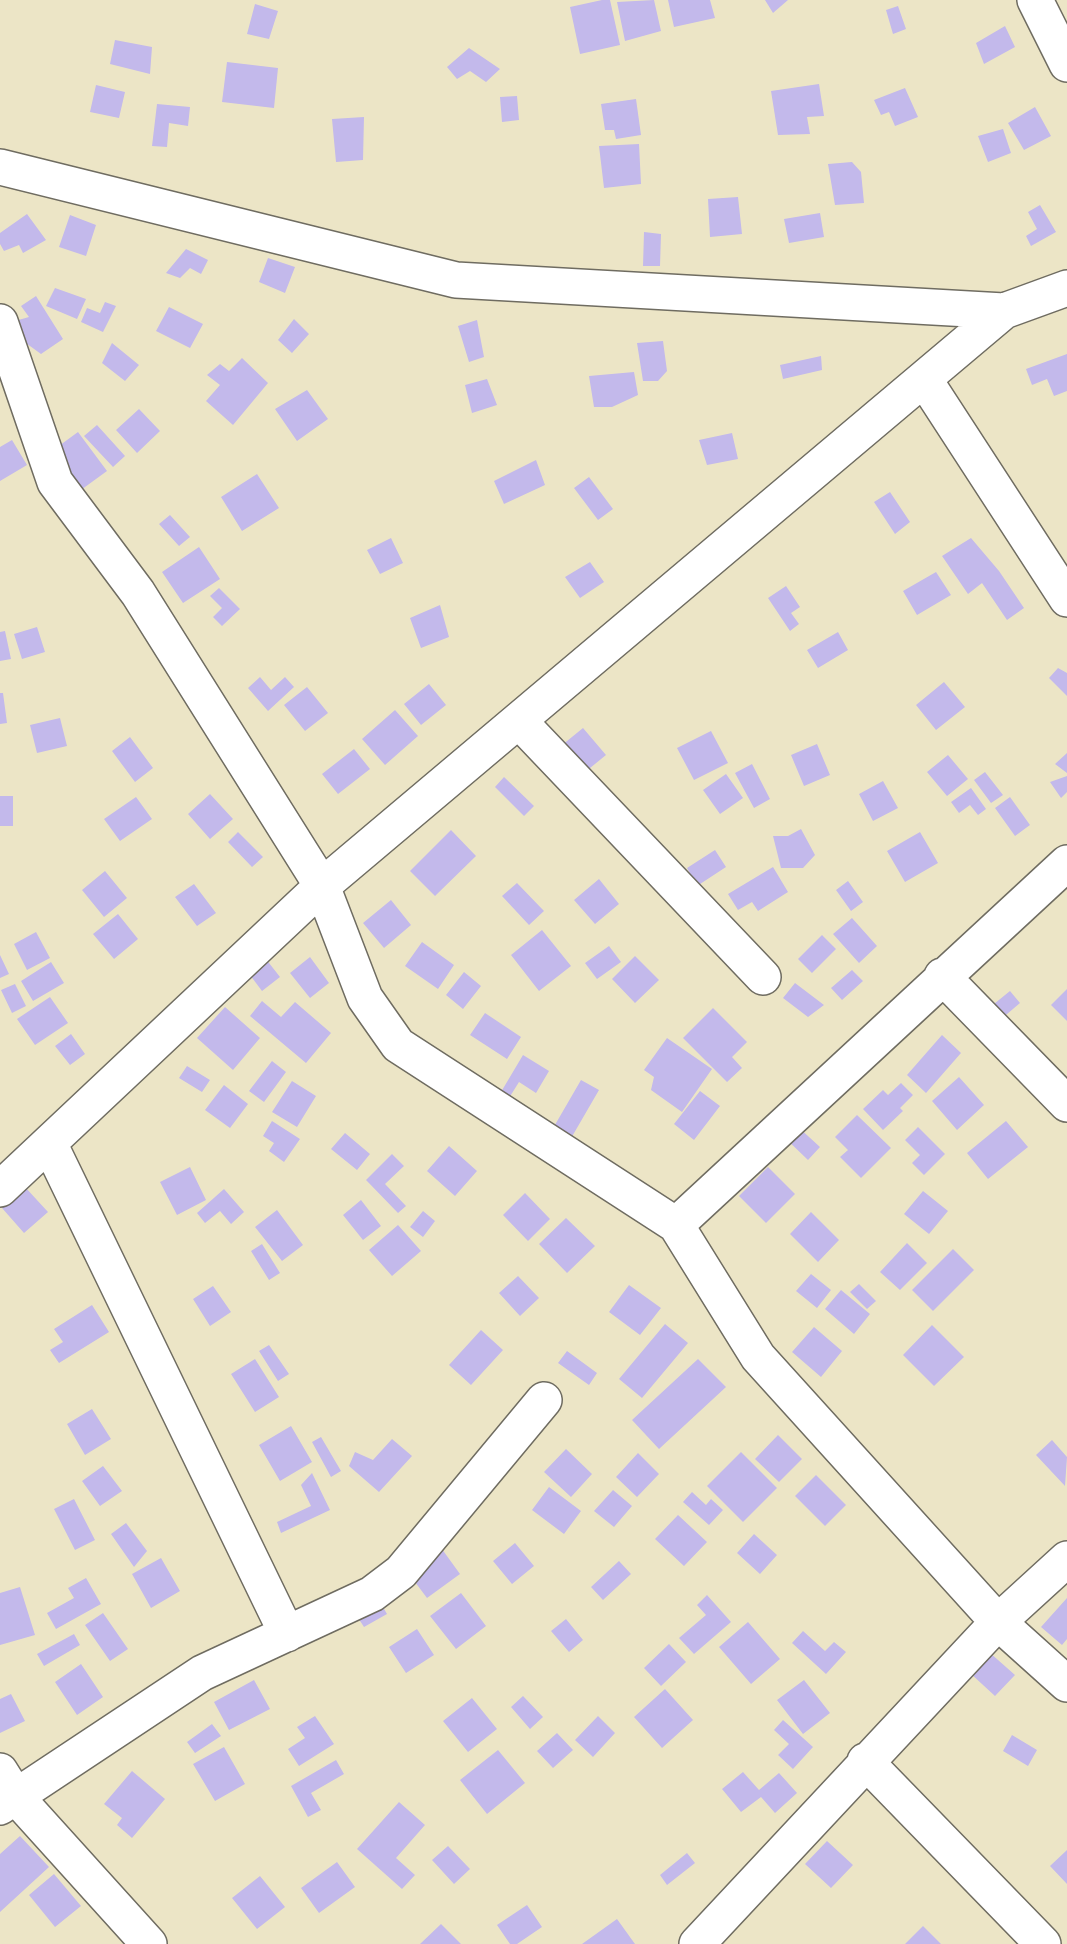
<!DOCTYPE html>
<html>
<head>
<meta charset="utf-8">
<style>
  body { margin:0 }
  canvas { display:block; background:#ece5c6 }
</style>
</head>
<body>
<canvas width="1067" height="1944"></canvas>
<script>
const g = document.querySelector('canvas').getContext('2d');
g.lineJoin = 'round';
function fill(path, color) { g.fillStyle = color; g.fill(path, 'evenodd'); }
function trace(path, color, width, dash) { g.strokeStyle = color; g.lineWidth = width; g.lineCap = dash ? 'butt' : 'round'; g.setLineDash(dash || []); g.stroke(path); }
fill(new Path2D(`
  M602,0H610L620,45L580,54L570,7Z
  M654,0L661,31L625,41L617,2Z
  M668,0H710L715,18L674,27Z
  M765,0H788L773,13Z
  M255,4L278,11L269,39L247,34Z
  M898,6L906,29L893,34L886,10Z
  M1005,26L1015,47L984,64L976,43Z
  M115,40L152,47L150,74L110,64Z
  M469,48L500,69L486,82L470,71L457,79L447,67Z
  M227,62L278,68L274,108L222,102Z
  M819,84L824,116L807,117L810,134L778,135L771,91Z
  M96,85L125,92L119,118L90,112Z
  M905,88L918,117L895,126L889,112L881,115L874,100Z
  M517,96L519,120L502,122L500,97Z
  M636,99L641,135L616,139L614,130H605L601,104Z
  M157,104L190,107L188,126L169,123L167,147L152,146Z
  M1035,107L1051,136L1024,150L1008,123Z
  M364,117L363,160L336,162L332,119Z
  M1003,129L1011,153L988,162L978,136Z
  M639,144L641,184L604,188L599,146Z
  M852,162L861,172L864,203L835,205L828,164Z
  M738,197L742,234L710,237L708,199Z
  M1040,205L1056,232L1031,246L1026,236L1037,229L1028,212Z
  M820,213L824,237L789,243L784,219Z
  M27,214L46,240L23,253L19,245L4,251L0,244V233Z
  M70,215L96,225L86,256L59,247Z
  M644,232L661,234L660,266H643Z
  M186,249L208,260L201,274L190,268L180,278L166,273Z
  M268,258L295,267L285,293L259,282Z
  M55,288L86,299L77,319L46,306Z
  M36,296L63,339L41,354L1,325L29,317L21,306Z
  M105,302L116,306L103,332L81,322L87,308L100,313Z
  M169,307L203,324L190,348L156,331Z
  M294,319L309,334L292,353L278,340Z
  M477,320L484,357L469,362L458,326Z
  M663,341L667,371L658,381H643L637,343Z
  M112,343L139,365L125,381L102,363Z
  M1067,354V391L1054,396L1047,379L1032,385L1026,369Z
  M821,356L822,370L783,379L780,365Z
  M242,358L268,383L233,425L206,401L220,385L207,375L220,364L229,371Z
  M634,372L638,395L612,407H594L589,376Z
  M487,379L497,405L472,413L465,385Z
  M307,390L328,419L297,441L275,409Z
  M139,409L160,431L137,453L116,430Z
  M97,425L125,456L113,467L84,436Z
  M78,432L107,471L74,495L52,451Z
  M732,433L738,459L707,465L699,440Z
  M12,440L27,465L0,481V447Z
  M536,460L545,485L504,504L494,481Z
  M257,474L279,508L242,531L221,497Z
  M589,477L613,509L598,520L574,488Z
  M890,492L910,522L895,534L874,502Z
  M170,515L190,537L179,546L159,524Z
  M391,538L403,563L380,574L367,550Z
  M971,538L999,571L1024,608L1007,620L982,583L968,594L942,556Z
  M199,547L220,579L183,603L162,572Z
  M590,562L604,582L580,598L565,577Z
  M936,572L951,595L917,615L903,591Z
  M786,586L800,607L791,613L799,624L790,631L768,598Z
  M219,588L240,609L222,626L213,617L222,608L210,596Z
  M440,605L449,637L421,648L410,618Z
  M37,627L45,652L22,659L14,634Z
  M5,631L11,659L0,661V632Z
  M838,632L848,650L818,668L807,650Z
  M1058,668L1067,673V696L1049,678Z
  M260,677L271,690L285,677L294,687L268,711L248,688Z
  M944,682L965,707L936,730L916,705Z
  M429,684L446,705L421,725L404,704Z
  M307,687L328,713L305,731L284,705Z
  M0,693H3L7,723L0,724Z
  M395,710L418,736L385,765L362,739Z
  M60,718L67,746L37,753L30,725Z
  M583,728L606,755L579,777L556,750Z
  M711,731L728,763L694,780L677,748Z
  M130,737L153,768L135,782L112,751Z
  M817,744L830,775L804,786L791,755Z
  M354,749L370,769L338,794L322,774Z
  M1067,753V773L1055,764Z
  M948,755L968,779L947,796L927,772Z
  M752,764L770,799L754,808L735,773Z
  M985,772L1003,795L991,803L974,780Z
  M726,774L743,798L720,814L703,790Z
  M1067,776V792L1061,798L1050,782Z
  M504,777L534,806L524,816L495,787Z
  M883,781L898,808L873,821L859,794Z
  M971,788L986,809L978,815L970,805L959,813L951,802Z
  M210,794L233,819L210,839L188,814Z
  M0,796H13V826H0Z
  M136,797L152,819L120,841L104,819Z
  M1010,797L1030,825L1015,836L995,808Z
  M801,829L815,855L803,868H781L773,836H788Z
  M451,830L476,856L435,896L410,871Z
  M238,832L263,857L252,867L228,842Z
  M920,832L938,863L905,882L887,851Z
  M715,850L726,867L697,886L687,868Z
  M773,867L788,892L758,911L752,902L738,910L728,894Z
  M105,871L127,898L104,917L82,890Z
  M599,879L619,904L595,924L574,900Z
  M848,881L863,902L851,911L836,890Z
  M517,883L544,911L529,925L502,896Z
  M194,884L216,913L197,926L175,897Z
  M391,900L411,925L384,948L363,923Z
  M118,914L138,939L114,959L93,934Z
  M852,918L877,946L859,963L833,934Z
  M542,930L571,966L539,991L511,955Z
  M36,932L50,958L27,970L14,944Z
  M822,935L836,949L812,973L798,959Z
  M422,942L454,965L438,989L405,966Z
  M609,946L621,962L597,979L585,963Z
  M262,954L280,977L262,991L244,967Z
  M0,955L9,974L0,978Z
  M635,956L659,980L635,1003L612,979Z
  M310,957L329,983L310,998L290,973Z
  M51,962L64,983L33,1001L21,981Z
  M852,970L863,981L842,1000L831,988Z
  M464,972L481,986L463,1009L446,995Z
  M795,983L824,1005L808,1017L783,998Z
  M15,984L26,1006L12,1013L1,990Z
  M1067,989V1021L1051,1005Z
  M1010,991L1020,1003L1000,1020L989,1008Z
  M50,997L68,1023L35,1045L17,1019Z
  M262,1001L281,1017L295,1002L331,1033L306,1063L250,1016Z
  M225,1007L260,1038L233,1070L197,1038Z
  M713,1008L747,1042L732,1057L742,1068L727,1082L683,1038Z
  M485,1013L521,1037L507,1059L470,1035Z
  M71,1034L85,1054L70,1065L55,1046Z
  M942,1035L961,1053L926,1093L907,1075Z
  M667,1038L712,1069L682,1112L651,1090L654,1077L644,1070Z
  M523,1055L549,1071L536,1093L519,1082L509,1098L501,1092Z
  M272,1061L286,1072L264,1102L249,1091Z
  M187,1066L210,1080L202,1092L179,1078Z
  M959,1077L984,1105L957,1130L932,1101Z
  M581,1080L599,1090L570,1140L552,1130Z
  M292,1081L316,1096L297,1127L272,1112Z
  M901,1083L913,1095L900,1108L903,1111L883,1130L863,1109L883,1090L888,1095Z
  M224,1085L248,1104L230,1128L205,1110Z
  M700,1091L720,1106L694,1140L674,1124Z
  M857,1115L891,1148L861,1178L840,1157L848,1150L835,1137Z
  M272,1121L300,1139L284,1162L269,1151L274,1143L263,1136Z
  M1006,1121L1028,1147L988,1179L967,1153Z
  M797,1126L820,1147L808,1160L782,1135Z
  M918,1127L945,1154L924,1175L912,1163L920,1155L905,1140Z
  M345,1133L370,1154L357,1170L331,1149Z
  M449,1146L477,1171L455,1196L427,1171Z
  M392,1154L404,1166L385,1184L406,1206L398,1213L366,1180Z
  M190,1167L206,1200L177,1215L160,1182Z
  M768,1167L795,1194L766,1223L739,1196Z
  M25,1187L48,1212L24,1233L2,1208Z
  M224,1189L244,1212L231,1224L220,1211L205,1223L197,1213Z
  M923,1191L948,1211L929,1234L904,1214Z
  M525,1193L550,1219L528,1241L503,1215Z
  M361,1200L381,1226L363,1240L343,1215Z
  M277,1210L303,1245L282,1261L255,1227Z
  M423,1211L435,1221L423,1237L410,1227Z
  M811,1212L839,1240L818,1262L790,1234Z
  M566,1218L595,1246L567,1273L539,1244Z
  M398,1225L421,1251L392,1276L369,1250Z
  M907,1243L927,1263L900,1290L880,1272Z
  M262,1244L280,1273L269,1280L251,1251Z
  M953,1249L974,1270L933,1311L912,1290Z
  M811,1274L831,1290L817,1308L796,1291Z
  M518,1276L539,1298L520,1316L499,1293Z
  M859,1284L876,1301L867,1309L850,1292Z
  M629,1285L661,1308L640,1335L609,1312Z
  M213,1286L231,1312L210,1326L193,1299Z
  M841,1290L870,1314L854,1334L825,1309Z
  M92,1305L109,1332L59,1363L50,1350L63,1342L54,1329Z
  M665,1324L688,1343L642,1398L619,1379Z
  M932,1325L964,1357L934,1386L903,1355Z
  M814,1327L842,1351L821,1377L792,1352Z
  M481,1330L503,1350L471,1385L449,1365Z
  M269,1345L289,1374L278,1381L259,1351Z
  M567,1351L597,1373L589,1385L558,1363Z
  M255,1359L279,1397L255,1412L231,1374Z
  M698,1359L726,1387L659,1449L632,1420Z
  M92,1409L111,1439L85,1455L67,1424Z
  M291,1426L312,1462L280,1481L259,1445Z
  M778,1435L802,1459L779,1482L755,1459Z
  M321,1437L341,1471L331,1477L312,1442Z
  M392,1439L412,1456L379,1492L349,1466L355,1452L373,1460Z
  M1052,1440L1067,1457L1065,1486L1036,1455Z
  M566,1449L592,1474L571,1497L544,1472Z
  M741,1452L777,1488L743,1522L707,1486Z
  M638,1453L659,1474L637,1497L616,1477Z
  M103,1466L122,1491L100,1506L82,1481Z
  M312,1473L330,1510L281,1533L277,1522L311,1506L301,1485Z
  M816,1475L846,1505L825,1526L795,1496Z
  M549,1487L581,1511L564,1534L532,1510Z
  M613,1490L632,1506L614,1527L594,1511Z
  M692,1492L706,1505L711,1499L723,1510L709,1525L683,1502Z
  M74,1499L95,1540L75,1550L54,1509Z
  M678,1515L707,1542L684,1566L655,1539Z
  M126,1523L147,1551L134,1567L111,1534Z
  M754,1534L777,1555L760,1574L737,1553Z
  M515,1543L534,1566L512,1584L493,1561Z
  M439,1545L460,1574L427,1598L406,1570Z
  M161,1558L180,1591L151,1608L132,1574Z
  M619,1561L631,1574L603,1600L591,1587Z
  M86,1578L101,1604L56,1629L47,1613L74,1598L68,1588Z
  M20,1587L35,1635L0,1645V1593Z
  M371,1587L387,1614L364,1627L347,1601Z
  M461,1593L486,1626L456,1649L430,1616Z
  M707,1595L731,1622L694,1654L679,1638L706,1615L697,1605Z
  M1067,1598V1639L1062,1645L1041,1627Z
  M103,1613L128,1649L110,1661L85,1625Z
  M566,1619L583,1640L569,1652L551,1631Z
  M748,1622L780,1659L751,1684L719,1647Z
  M417,1629L434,1655L406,1673L389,1647Z
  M803,1631L825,1651L834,1642L846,1652L826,1674L792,1643Z
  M74,1634L80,1645L44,1666L37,1654Z
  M669,1644L686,1662L661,1686L644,1668Z
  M989,1652L1015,1675L995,1696L970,1673Z
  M81,1664L103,1697L77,1715L55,1682Z
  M254,1680L270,1709L229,1730L214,1702Z
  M804,1680L830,1713L803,1734L777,1700Z
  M665,1689L693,1720L662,1748L634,1717Z
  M11,1694L25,1721L0,1733V1699Z
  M523,1696L543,1717L530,1729L511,1707Z
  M472,1698L497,1729L468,1752L443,1721Z
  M315,1716L334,1744L299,1766L288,1749L305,1738L297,1727Z
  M598,1716L615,1733L593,1757L575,1740Z
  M783,1720L813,1747L793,1769L778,1755L789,1744L774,1730Z
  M212,1724L221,1736L195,1753L187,1742Z
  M557,1733L573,1750L553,1768L537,1751Z
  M1012,1735L1037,1750L1028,1766L1003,1751Z
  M224,1747L245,1784L215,1801L193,1764Z
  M498,1750L525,1783L487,1814L460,1780Z
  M336,1760L344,1774L311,1793L321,1810L308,1817L291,1786Z
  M132,1771L165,1799L132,1838L117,1825L122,1818L104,1804Z
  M743,1772L759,1790L779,1773L797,1793L775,1813L761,1797L741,1812L722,1789Z
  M399,1802L425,1825L396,1858L415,1875L402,1889L357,1849Z
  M20,1836L49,1867L0,1912V1854Z
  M827,1841L853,1865L831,1888L805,1864Z
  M448,1846L470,1869L454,1884L432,1860Z
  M1067,1850V1884L1050,1866Z
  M687,1853L695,1863L667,1885L660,1875Z
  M337,1862L355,1887L319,1913L301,1888Z
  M54,1874L81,1906L55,1927L29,1895Z
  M260,1876L285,1907L257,1929L232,1898Z
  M527,1905L542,1927L517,1944H510L497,1925Z
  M617,1919L635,1944H582Z
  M441,1924L461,1944H420Z
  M923,1926L941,1944H905Z`), '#c3b9eb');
const street = new Path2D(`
  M1035,0L1067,64
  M0,167L456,280L1004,311
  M0,322L55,482L138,593L322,886L365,998L398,1045L676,1225L758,1357L998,1622L1067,1684
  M924,379L1067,599
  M519,721L763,977
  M942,976L1067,1104
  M49,1143L287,1634
  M0,1189L322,886L1004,311L1067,288
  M676,1225L1067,863
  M865,1761L1043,1944
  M0,1771L17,1798L149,1944
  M0,1807L202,1673L372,1594L401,1572L544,1400
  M697,1944L998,1622L1067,1559`);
trace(street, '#6f6c61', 38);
trace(street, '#fff', 35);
</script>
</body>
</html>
